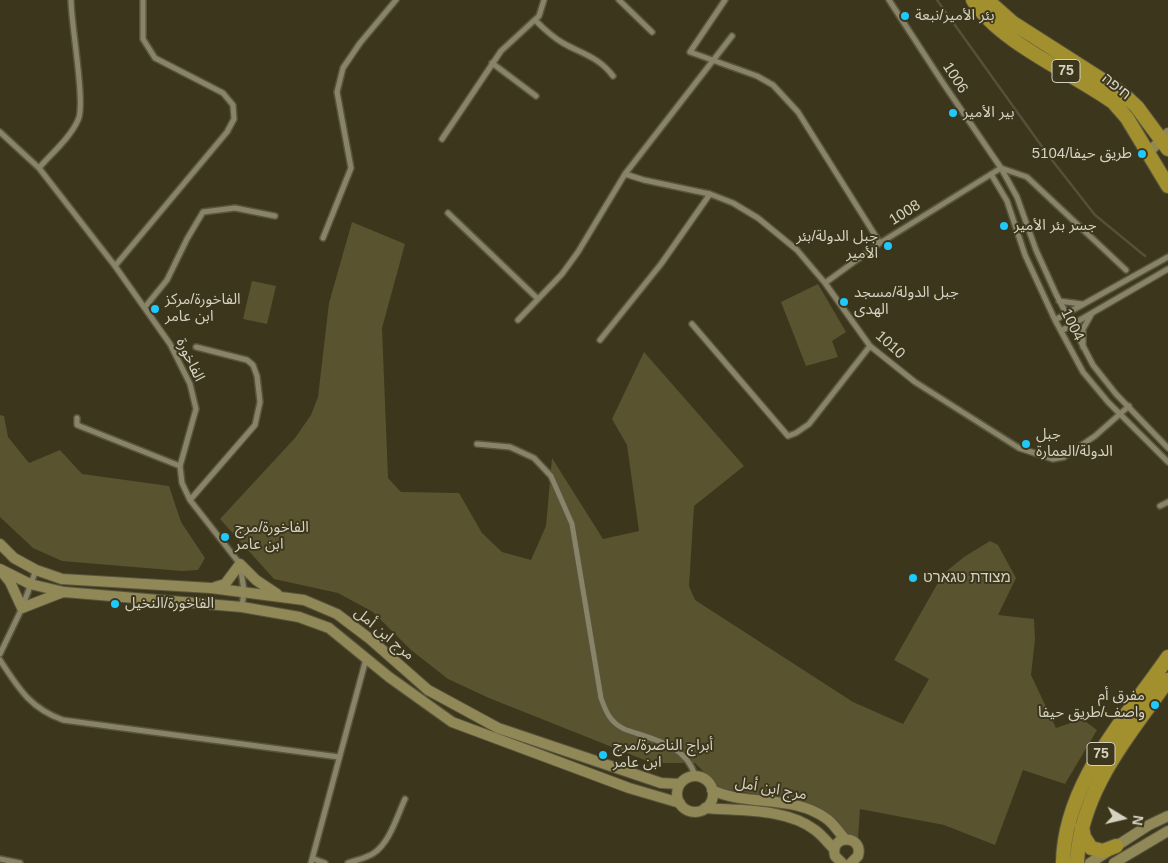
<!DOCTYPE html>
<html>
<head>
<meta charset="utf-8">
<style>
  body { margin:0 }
  #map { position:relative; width:1168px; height:863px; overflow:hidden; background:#3c361c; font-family:Helvetica,sans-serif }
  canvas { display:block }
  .north { position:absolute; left:1098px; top:793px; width:50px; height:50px; -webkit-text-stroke:4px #3c361c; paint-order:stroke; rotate:99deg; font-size:14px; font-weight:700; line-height:20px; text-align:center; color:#d5d2c2 }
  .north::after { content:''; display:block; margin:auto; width:18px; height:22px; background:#d5d2c2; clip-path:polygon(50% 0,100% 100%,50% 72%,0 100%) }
</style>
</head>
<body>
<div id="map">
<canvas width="1168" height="863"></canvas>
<div class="north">N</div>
</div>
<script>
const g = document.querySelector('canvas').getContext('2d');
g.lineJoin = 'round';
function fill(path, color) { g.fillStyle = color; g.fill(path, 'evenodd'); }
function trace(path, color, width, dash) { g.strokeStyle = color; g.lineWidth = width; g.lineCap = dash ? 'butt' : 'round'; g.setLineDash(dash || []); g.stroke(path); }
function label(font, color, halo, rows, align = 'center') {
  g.font = font + ' Helvetica,"Noto Sans Arabic",Heebo,sans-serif'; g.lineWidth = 4; g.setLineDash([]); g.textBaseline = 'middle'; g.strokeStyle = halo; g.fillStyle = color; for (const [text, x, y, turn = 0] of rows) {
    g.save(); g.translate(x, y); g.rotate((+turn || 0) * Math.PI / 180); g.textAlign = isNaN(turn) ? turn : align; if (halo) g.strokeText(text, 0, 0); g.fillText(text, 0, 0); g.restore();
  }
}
fill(new Path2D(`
  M352,222L405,244L382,328L388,478L401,492L459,493L482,533L502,552L531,560L546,526L552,458L603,539L639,531L627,445L612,419L644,352L744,466L694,506L689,586L695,600L853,702L903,724L929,679L894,660L943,574L964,557L990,541L998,545L1016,578L998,615L1034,619L1035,639L1031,675L1056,728L1082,719L1097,730L1065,784L1023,770L995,845L944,825L860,809L858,838L845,836L810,807L766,796L720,788L695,763H652L489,698L448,679L411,650L373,612L338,593L274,579L220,519L295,438L311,415L318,397L329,303Z
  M252,281L276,286L267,324L243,319Z
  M818,284L846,332L832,341L838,357L806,366L781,302Z
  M0,415L4,416L8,437L29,463L60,450L82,474L169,486L181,522L205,558L198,570L182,571L62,561L33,548L0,517Z`), '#5a5330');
trace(new Path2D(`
  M937,0L1048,155L1095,215L1145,256`), '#56503a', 2.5);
const street = new Path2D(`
  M619,0L652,32
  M725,0L690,52L757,76L773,85L798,112L880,243
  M889,0L943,83L1001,168L1017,197L1036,250L1056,294L1093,365L1116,394L1168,448
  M535,20C544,29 552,37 563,43C582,54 599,57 613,76
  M492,63L536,96
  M0,132L39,168L115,266L170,344L190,384L196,409L180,466L182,483L190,500L240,564L244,591L242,607
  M442,139L501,51L539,16L544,0
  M39,168C52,153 70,138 78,120C86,105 71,24 71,0
  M1001,168L1027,177L1126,270
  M625,174L644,180L710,194L733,203L758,218L797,250L825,283L870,346L915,382L1019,448L1053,459L1064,457L1095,436L1129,406
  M991,174L1007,201L1025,255L1055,320L1083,372L1108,402L1168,462
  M448,213L538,299
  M323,238L351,168L337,92L343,68L360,43L396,0
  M115,266L227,132L234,119L233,105L223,93L155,58L143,39V0
  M825,283L880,243L1001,168
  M1059,301L1082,304
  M145,307L167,280L187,239L203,212L235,208L275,216
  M518,320L562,274L578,252L625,174L732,36
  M1055,320L1168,257
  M692,324L788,436L796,433L809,424L870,346
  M1061,331L1168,269
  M600,340L661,264L710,194
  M1083,347V329L1091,315
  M77,418V425L180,466
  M477,444L510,447L534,458L551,476L572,524L601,698C606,712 610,722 624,729C651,739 686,744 695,776
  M190,500L255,425L260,402L257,376L253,365L247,360L196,347
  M1160,506L1168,502
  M0,654L22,608L36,570
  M0,660C19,689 30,708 63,720L339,757
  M0,859L20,863
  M314,859L325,863
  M311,863L366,659
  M348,863C356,860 367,858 374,853C390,842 397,816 405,799`);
const secondary = new Path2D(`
  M1149,152L1168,133
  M0,544L14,558L36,570L62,579L211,588L304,600L337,614L370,639L428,690L498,728L661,783L680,784
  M0,569L30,584L64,592L242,607L299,617L329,628L389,677L452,722L629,788L680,803
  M2,572L10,582L22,608L63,592
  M215,587L225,584L240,564L256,580L277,594
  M677 794a18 18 0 1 1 36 0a18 18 0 1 1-36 0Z
  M712,790C748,807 793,794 827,819C834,824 839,833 845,839
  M705,808C740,811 786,808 815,830C822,835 828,843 834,849
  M842,863L835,856C829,834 864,834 858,856L851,863
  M1090,863L1149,825L1168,816
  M1114,863L1168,831`);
const highway = new Path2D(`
  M973,0C1000,43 1071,72 1113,102L1127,118L1168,186
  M987,0L1013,23L1121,92L1137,107L1168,149
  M1082,827L1084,837L1091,848L1103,851L1116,846
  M1063,863C1064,784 1125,719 1168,657
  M1077,863C1080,791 1128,737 1168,680`);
trace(street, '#58543d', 8);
trace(secondary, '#58543d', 12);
trace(highway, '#58543d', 16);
trace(street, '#898467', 5);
trace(secondary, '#908856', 10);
trace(highway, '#a2902f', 14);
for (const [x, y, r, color] of [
  [905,16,5,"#1dc9fd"],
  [953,113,5,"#1dc9fd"],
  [1142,154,5,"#1dc9fd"],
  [1004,226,5,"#1dc9fd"],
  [888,246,5,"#1dc9fd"],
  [844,302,5,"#1dc9fd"],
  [155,309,5,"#1dc9fd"],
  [1026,444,5,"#1dc9fd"],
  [225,537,5,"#1dc9fd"],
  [913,578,5,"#1dc9fd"],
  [115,604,5,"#1dc9fd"],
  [1155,705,5,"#1dc9fd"],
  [603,755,5,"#1dc9fd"]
]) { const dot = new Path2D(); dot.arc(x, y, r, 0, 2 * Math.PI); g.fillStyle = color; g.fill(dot); trace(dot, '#3c361c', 2); }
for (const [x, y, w] of [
  [1066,71,28],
  [1101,754,28]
]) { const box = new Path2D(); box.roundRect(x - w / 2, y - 11.5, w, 23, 4); g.fillStyle = '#3c361c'; g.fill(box); trace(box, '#d5d2c2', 1); }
label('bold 14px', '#d5d2c2', null, [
  ["75",1066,71],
  ["75",1101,754]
]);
label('15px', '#d5d2c2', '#3c361c', [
  ["بئر الأمير/نبعة",915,16],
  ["بير الأمير",963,113],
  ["طريق حيفا/5104",1132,154,"right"],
  ["جسر بئر الأمير",1014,226],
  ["جبل الدولة/بئر",878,237,"right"],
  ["الأمير",878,254,"right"],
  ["جبل الدولة/مسجد",854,293],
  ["الهدى",854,310],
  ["الفاخورة/مركز",165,300],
  ["ابن عامر",165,317],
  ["جبل",1036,435],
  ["الدولة/العمارة",1036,452],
  ["الفاخورة/مرج",235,528],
  ["ابن عامر",235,545],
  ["מצודת טגארט",923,578],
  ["الفاخورة/النخيل",125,604],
  ["مفرق أم",1145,696,"right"],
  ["واصف/طريق حيفا",1145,713,"right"],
  ["أبراج الناصرة/مرج",613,746],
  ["ابن عامر",613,763]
], 'left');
label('15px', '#d5d2c2', '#3c361c', [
  ["1006",955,78,57],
  ["חיפה",1116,87,39],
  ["1008",905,213,-32],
  ["1004",1072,325,64],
  ["1010",890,345,42],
  ["الفاخورة",190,360,64],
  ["مرج ابن أمل",384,634,40],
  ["مرج ابن أمل",771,789,10]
]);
</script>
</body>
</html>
